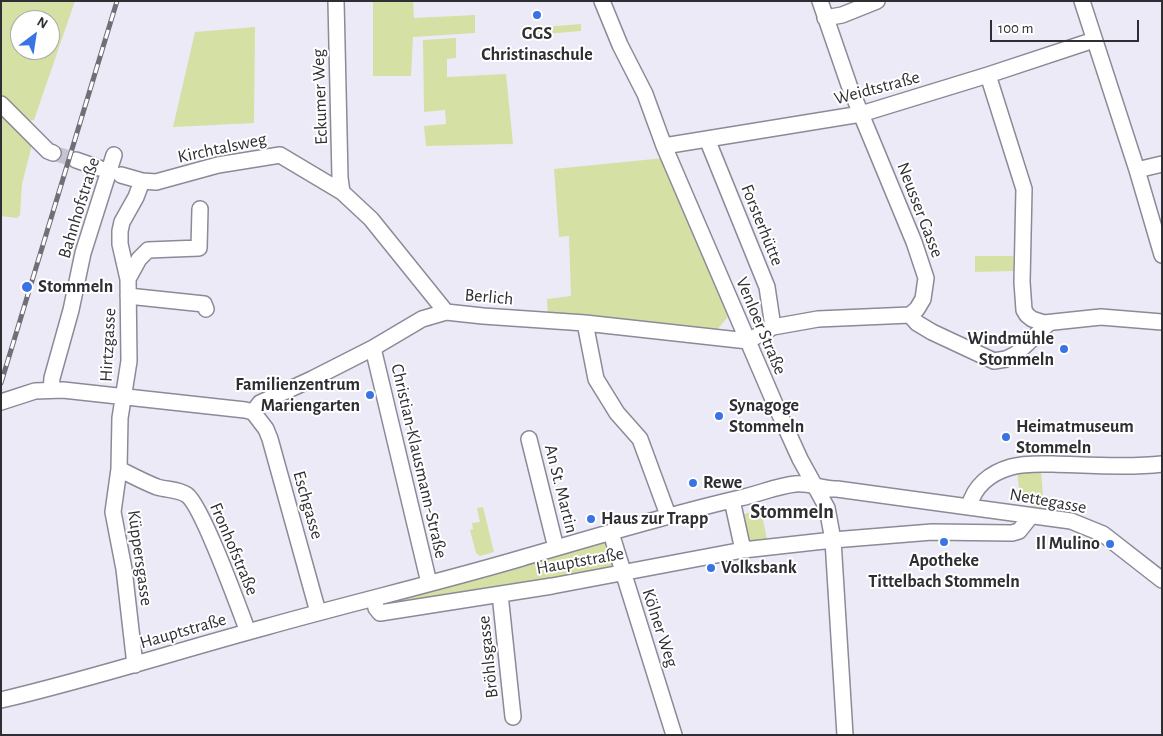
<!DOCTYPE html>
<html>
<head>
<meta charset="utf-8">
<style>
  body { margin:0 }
  #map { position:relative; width:1163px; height:736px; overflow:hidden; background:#edeaf8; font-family:"Alegreya Sans",sans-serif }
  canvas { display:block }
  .frame { position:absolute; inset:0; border:2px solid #2e2e33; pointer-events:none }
  .north { position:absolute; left:10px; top:10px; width:50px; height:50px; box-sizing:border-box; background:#fff; border:1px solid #ababad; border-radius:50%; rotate:31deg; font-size:14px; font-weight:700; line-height:20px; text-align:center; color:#2e2e33 }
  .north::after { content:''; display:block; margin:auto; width:18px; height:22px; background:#3a74e4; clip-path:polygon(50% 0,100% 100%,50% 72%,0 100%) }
  .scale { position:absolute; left:990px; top:20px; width:149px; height:22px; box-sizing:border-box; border:2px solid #2e2e33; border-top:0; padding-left:6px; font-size:15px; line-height:18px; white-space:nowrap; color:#2e2e33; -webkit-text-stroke:4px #fff; paint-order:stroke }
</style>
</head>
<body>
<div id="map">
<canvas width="1163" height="736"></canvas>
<div class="frame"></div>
<div class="north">N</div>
<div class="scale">100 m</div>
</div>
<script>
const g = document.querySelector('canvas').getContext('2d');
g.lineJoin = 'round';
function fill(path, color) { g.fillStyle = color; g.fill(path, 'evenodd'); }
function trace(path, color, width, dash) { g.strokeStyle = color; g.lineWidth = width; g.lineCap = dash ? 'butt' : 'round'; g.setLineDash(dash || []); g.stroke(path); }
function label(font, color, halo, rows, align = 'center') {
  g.font = font + ' "Alegreya Sans",sans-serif'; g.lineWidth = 4; g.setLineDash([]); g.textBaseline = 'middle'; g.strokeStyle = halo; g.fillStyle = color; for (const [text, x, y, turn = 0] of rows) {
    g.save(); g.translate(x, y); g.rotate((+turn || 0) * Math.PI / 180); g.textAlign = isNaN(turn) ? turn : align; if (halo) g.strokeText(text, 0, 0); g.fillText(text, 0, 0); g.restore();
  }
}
fill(new Path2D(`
  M1,1H75L34,120L23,122L1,98ZM20,20H50V50H20Z
  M373,1H413L414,18L475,15V33L413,37L411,76H373Z
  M581,24V31L532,35L531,28Z
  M255,27L254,123L173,127L195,32Z
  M456,38V58L447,59V77L506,74L513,144L426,146L424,126L446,124L445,110L424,112L423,40Z
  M1,113L32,145L22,184L20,215L17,218L1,216Z
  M664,158L728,317L715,332L548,318L547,299L571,296L569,236L559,237L554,169Z
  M975,256H1013L1014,271L975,272Z
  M1041,470L1044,508H1031L1030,498H1020L1017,471Z
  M483,507L494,552L480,556L476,553L470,530L473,529L472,523L480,522L477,508Z
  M761,510L767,539L746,541L740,515Z
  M607,542L614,567L390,607L386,600Z`), '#d5e0a4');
trace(new Path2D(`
  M53,153L76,160`), '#c7c4d1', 15, [15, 8]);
const minor = new Path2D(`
  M336,1L340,178L342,192
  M602,1L620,45L645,94L664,146L775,404L800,459L827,508L833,540L845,735
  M1082,1L1137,170L1162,255
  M825,18L842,15L877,1
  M988,75L1024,189L1022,282L1024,310L1027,315L1032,319L1044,323L1101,317L1162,322
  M1,104L48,151L53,153
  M707,139L767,287L773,327
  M664,146L861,114L988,75L1094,40
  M76,160L99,168
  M1137,170L1162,164
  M121,175L142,181L156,182L218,165L280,155L342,192L371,219L446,312
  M128,279L139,259L148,250L199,248L200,209
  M128,296L204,304L206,309
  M910,315L917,323L932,332L994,361L1006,359L1016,354L1049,323
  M585,323L596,379L617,413L640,439L668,515
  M748,341L773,327L818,319L910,315L917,309L923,299L926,278L914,242L849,85L820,1
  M373,348L429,583
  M51,390L52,378L71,310L83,253L114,155
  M1,402L35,391L63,390L245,410L253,412
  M253,412L260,403L312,379L373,348L422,319L446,312L483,316L585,323L748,341
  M253,412L266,429L270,439L318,612
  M529,439L556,548
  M119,469C131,475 144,482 157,487C167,490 178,489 187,495C202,506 239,608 248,632
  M732,500L743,550
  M969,507C974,486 990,473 1011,467C1024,463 1040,464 1053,464C1088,465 1129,468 1162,464
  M611,533L674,735
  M500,594L513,717
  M374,598L376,608L380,613L552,586L743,550L833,540L932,532L1012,533L1019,531L1031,516
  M135,665L124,569L113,512L119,469L120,418L129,361L128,279L120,244V231L122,222L136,197L142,181
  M1,700C91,679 177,651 266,627C351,603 437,583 522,558C594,537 667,515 740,498C759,494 776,486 795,484C810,482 822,490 837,489L1071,521L1103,534L1162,580`);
trace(minor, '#8c8a97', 18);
trace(minor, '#fff', 15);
const rail = new Path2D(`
  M1,383L117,1`);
trace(rail, '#706f77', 5);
trace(rail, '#fff', 3, [9]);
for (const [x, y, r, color] of [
  [537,15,5,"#3a74e4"],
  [27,287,6,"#3a74e4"],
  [1064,349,5,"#3a74e4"],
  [370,395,5,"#3a74e4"],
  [719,416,5,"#3a74e4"],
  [1006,437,5,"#3a74e4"],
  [693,483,5,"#3a74e4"],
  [591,519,5,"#3a74e4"],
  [944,542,5,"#3a74e4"],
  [1110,544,5,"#3a74e4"],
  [711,568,5,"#3a74e4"]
]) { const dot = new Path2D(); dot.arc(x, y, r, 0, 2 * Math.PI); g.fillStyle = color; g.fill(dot); trace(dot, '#fff', 2); }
label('bold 18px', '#2e2e33', '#fff', [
  ["GGS",537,34,"center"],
  ["Christinaschule",537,55,"center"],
  ["Stommeln",38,287],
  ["Windmühle",1054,339,"right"],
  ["Stommeln",1054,360,"right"],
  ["Familienzentrum",360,385,"right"],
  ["Mariengarten",360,406,"right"],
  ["Synagoge",729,406],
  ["Stommeln",729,427],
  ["Heimatmuseum",1016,427],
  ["Stommeln",1016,448],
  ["Rewe",703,483],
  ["Haus zur Trapp",601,519],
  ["Il Mulino",1100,544,"right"],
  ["Apotheke",944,561,"center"],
  ["Tittelbach Stommeln",944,582,"center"],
  ["Volksbank",721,568]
], 'left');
label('18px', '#2e2e33', '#fff', [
  ["Weidtstraße",877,88,-15],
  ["Eckumer Weg",320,97,-92],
  ["Kirchtalsweg",222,148,-12],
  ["Bahnhofstraße",79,208,-73],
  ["Neusser Gasse",920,210,69],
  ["Forsterhütte",762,225,68],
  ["Berlich",489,297,5],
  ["Venloer Straße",761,326,67],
  ["Hirtzgasse",108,345,-87],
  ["Christian-Klausmann-Straße",419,461,77],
  ["An St. Martin",561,489,76],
  ["Nettegasse",1048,501,10],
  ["Eschgasse",308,505,74],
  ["Fronhofstraße",234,549,67],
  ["Küppersgasse",140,558,82],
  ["Hauptstraße",580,561,-10],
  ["Kölner Weg",660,628,72],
  ["Hauptstraße",183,631,-16],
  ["Bröhlsgasse",488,657,-96]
]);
label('bold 20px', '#2e2e33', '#fff', [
  ["Stommeln",792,512]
]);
</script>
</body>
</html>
